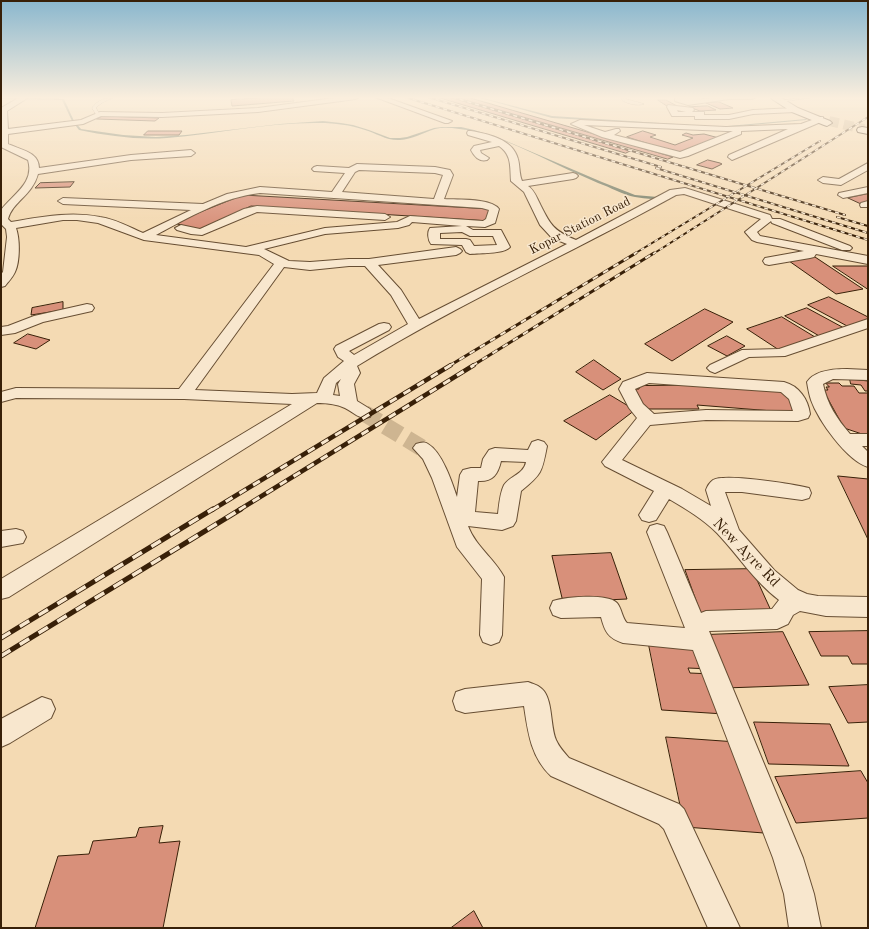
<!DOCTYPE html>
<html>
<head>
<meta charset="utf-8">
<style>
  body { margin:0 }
  #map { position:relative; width:869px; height:929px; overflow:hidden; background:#f4dab3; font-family:"Old Standard TT",serif }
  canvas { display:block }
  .frame { position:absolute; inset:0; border:2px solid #382008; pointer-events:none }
</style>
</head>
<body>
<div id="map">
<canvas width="869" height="929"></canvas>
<div class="frame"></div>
</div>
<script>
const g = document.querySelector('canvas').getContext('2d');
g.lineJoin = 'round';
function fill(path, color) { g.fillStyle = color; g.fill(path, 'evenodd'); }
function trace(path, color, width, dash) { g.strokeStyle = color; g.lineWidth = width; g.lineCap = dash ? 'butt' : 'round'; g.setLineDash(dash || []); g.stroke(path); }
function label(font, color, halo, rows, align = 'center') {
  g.font = font + ' "Old Standard TT",serif'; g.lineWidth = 3; g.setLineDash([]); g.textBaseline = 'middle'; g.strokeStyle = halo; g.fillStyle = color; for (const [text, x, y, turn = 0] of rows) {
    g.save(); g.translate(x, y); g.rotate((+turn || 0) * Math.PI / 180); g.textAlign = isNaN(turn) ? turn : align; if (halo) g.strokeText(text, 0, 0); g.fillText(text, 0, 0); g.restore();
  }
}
fill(new Path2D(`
  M1,97L64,99L74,121L81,129L123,135L156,137L186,135L280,124L323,121L341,123L353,125L369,130L390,138H400L407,137L434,128L442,127H461L474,130L497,137L602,182L635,195L669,198L670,199L669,200C658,199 646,199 635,197C623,195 610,187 598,183C578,174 557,165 537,155C512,144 487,131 459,129C451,128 443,127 435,129C423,133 412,139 400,140C387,141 376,133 365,130C350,125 335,123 320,123C269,122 218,134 167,138C138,140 108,136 79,130L72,121L62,100L1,99Z
  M477,97H479L552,116L691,125L690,126L552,118Z
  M806,119L807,120L718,128L717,127Z`), '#757d67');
const building = new Path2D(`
  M273,97H292L294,101L232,106L231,100Z
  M437,97H449L630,151L626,153Z
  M455,97H467L673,157L668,159Z
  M658,100H666L677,106L669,107Z
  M719,102L733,108L720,109L706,103Z
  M708,106L716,110L700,111L689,107Z
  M103,116L159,118L155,121L97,119Z
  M148,131H182L179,135H144Z
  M643,131L656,135L650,137L675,145L693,138L682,135L686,133L693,135L704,134L719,138L681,154L627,137Z
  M708,160L720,163L722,164L712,169L697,165Z
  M74,182L70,187L35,188L40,183Z
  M868,194V203L861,204L848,198Z
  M243,195L491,209L489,221L251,206L199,230L174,223Z
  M815,257L863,289L836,294L789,261Z
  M833,266H868V289Z
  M829,297L868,317V319L849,327L808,305Z
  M63,302V310L31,315L32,308Z
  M807,308L844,328L821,337L785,316Z
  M705,309L733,322L672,361L645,344Z
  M782,317L815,337L779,350L747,329Z
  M28,334L50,340L36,349L14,343Z
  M727,336L745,346L727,356L708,346Z
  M594,360L621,379L603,390L576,372Z
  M850,379L868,381V391H865L861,385L851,384Z
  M826,383H839L842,386H854L859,393H868V436L844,428L823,390H828L826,387H829Z
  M690,385L788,392L798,413L697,405L699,409H642L631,389H639V386Z
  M610,395L635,410L596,440L564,421Z
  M838,476L868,479V539Z
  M611,553L627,599L563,602L552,556Z
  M752,569L773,615L702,617L685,570Z
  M868,631V664H852L848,656H821L809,632Z
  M783,632L809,685L725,688L704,635Z
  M649,645L700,647L711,669L688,668L690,673L713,674L724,714L662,710Z
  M868,685V722L848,723L829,687Z
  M754,722L830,724L849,766L769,764Z
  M666,737L737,742L764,833L685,827Z
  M861,771L868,783V818L796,823L775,777Z
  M163,826L159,843L180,841L163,928H35L58,856L89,854L93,841L136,837L139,828Z
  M474,911L483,928H451Z`);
fill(building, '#d8907a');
trace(building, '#382008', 1);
trace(new Path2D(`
  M364,413L422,448`), '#ceb591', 17, [17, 8]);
trace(new Path2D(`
  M829,121L864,129`), '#ceb591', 10, [10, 5]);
const lane = new Path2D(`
  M110,97H115C108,100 101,102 96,108L100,115L97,116L92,108C97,101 103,99 110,97Z
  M621,97H625L626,99L644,104C637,106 629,104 623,101Z
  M807,97H815L780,102L778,101Z`);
const street = new Path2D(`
  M20,97H29L7,111L8,129L81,120L100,112L162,113L258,108L342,97H359L356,99L258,112L162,117L101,116L83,124L8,134V144C21,150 39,152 39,168L131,155L191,150L195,153L191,156L131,160L38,174C32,196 13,201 8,219L11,222C41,217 70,211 100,217C115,219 129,227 143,233L191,210L63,204L58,201L63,198L203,204L227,194L260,187L332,192L345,173L314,171L312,169L314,167L317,166L349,168L357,164L435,167L450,170L453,175L444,199C458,200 491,198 499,209L495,223L485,227L466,226L473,230H501L510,247C504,254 480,253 470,254L466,252L462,245L431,244C428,240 427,232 430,228L462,226L412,222L409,225L398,228L325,234L264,249L289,261L310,262L349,259H369L456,247L460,249L462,251L460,253L456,255L378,265L401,290L419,319L567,244L552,238L540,225L524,192L511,181C510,167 512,155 499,146L480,150L481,153L489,158L487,160C479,162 474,156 471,150L474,146L492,142L468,135L467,133L468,131H471C488,134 513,139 518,159C520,166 519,174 522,181L573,173L576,174L578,176L576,178L573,179L528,186C534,190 536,196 539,202C550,224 552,230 576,240L670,190L685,188L770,215L772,219H780L850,246L852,248L850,250H842L772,223L771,221L757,232L760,236L868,256V264L816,254L814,257L810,258L769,265L765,264L763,261L765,258L804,251L757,242L752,240L745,232L761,219L684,194L676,195C571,253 460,303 357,366L360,373L354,384L357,401L370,409L372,413L370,417C358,420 354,412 345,408C337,404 325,403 317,403L9,597L1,599V579L292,404L184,399L16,398L1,402V392L16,388L179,389L274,264L259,255L144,240L98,223L77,220H63L16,228C20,239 20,262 15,272C13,277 8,282 5,286L1,287V274L3,272L7,237L6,229L1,224V210C13,194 35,183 28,160L1,147V108ZM359,170L435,173L443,175L434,199L342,192L355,172ZM260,193L482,208L489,210L486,219L483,221L410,216L397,222L325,228L246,247L156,235C188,218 223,197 260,193ZM462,232L470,236H493L497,245L474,246L470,240L466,239H440V233ZM349,266H365L391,295L408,324L354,355L349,351L389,330L391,327L389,324L384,323L379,324L336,346L334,349L338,357L344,361L324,378L317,393L292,394L195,390L284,267L310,270ZM341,379L338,384L340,396L333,395L336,383Z
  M375,97H385L452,121L448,123H445Z
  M675,97H703L702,99L689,101L717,97H756L752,99H729L688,105L675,101Z
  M668,105L693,108L694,110L692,112H704V115H729L753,110L795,108L799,110L795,112L753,114L729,119H695V116H672L667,107ZM677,110L686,112H678Z
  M820,117H823V121L732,160L728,157L729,155L788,129L741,131V134L688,156L680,158L602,137L571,124L580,120L726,127L801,124ZM584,125L726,131H733L680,152L614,135L620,131L619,129H616L605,132Z
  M868,163V170L841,185L823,183L818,180L823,177L839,179Z
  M868,187V193L843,198L838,195L839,193Z
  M868,201V207H861L860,205L861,203Z
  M257,206L385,214L390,217L385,220L257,212L202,235L191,234L177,230L175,228L181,225L200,229L244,209Z
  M87,304L92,305L94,308L92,311L43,322L15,333L1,335V327L8,326L34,316Z
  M868,319V328L785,356L749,357L715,373L710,371L707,368L710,365L742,350L779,349Z
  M847,369L868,370V380L833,379L823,384C827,404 837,419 850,434H868V446H862L868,452V467C847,461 818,420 811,400C809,394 808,388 807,382C815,370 834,369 847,369Z
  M647,373L784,382C799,386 808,399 810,414L808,418L798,421L706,420L650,425L622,460L682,489L711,506L706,490C707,487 710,482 713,480C724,473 794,484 809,488L811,493L809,498L802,500L742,492H725L739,530L774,570L798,590L807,594L818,596L868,597V617L826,616L800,611L793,615L788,624L777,629L709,631L803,858L814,894L821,928H789L784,894L773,858L693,650L623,643C608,638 605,632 601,617L561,618L553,615L550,608L553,601C565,597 608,593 617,603C622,609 622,618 627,623L685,628L647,532L650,526L657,524L664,526L667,532L701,613L706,611L772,609L779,600C754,581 738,555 717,533C703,519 686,509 669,499L656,520L649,522L642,520L639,515L654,491L605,466L602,462L637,418L629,408L619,389L623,382ZM649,383L781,392L789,399L793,411L706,410L654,414L643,404L635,389Z
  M538,440L544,442L547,446C542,472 542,474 521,491L516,521L513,526L502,530L468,526C476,547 494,558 504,577L502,635L499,642L491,645L483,642L480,635L482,579L457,547L432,478L423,459L413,448L416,444C420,443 424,441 428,444C442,452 452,482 457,497L460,475L463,470L471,468H481L483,459L489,450L495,448L528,450L532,442ZM501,461L526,462C524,474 510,476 504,485C500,493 499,505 498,514L475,512L478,481C493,482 498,474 501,461Z
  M16,529L23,531L26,537L23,543L1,547V531Z
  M528,682C533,684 538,685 542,689C553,699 550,726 556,740C559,747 564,752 569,758L679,804L684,809L740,928H708L664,829L659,824L551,776C531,757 528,733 524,706L465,713L456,710L453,701L456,692L465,689Z
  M42,697L51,700L55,709L51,718L10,743L1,747V719Z`);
const secondary = new Path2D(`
  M771,97H780L798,108L830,121L832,123L827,126L824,125L792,112L772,99Z
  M862,127L868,128V134L858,132L857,130L858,128Z`);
trace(lane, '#674e33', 1);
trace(street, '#674e33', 2);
trace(secondary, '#382008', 2);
fill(lane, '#f8e7ce');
fill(street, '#f8e7ce');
fill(secondary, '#f8e7ce');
const railFar3 = new Path2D(`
  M405,97L868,240
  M428,97L661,167
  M452,97L845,215
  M656,168L868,233
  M837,217L868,226
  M634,254L820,141
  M653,254L868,117`);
const railFar2 = new Path2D(`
  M449,366L636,253
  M472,366L654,253`);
const railFar1 = new Path2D(`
  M212,510L451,365
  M239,510L474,365`);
const rail = new Path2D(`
  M1,638L213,509
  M1,656L241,509`);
trace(railFar3, '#382008', 2);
trace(railFar2, '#382008', 3);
trace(railFar1, '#382008', 4.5);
trace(rail, '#382008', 5);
trace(railFar3, '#f8e7ce', 1.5, [4]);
trace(railFar2, '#f8e7ce', 2, [6]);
trace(railFar1, '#f8e7ce', 3, [8]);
trace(rail, '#f8e7ce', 3.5, [11]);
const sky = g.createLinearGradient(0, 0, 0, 227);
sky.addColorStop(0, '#8ab7ce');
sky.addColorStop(0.43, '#faeedd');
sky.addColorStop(1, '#faeedd00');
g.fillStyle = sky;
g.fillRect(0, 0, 869, 227);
label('13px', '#382008', '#f8e7ce', [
  ["Kopar Station Road",580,226,-27]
]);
label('15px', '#382008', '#f8e7ce', [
  ["New Ayre Rd",746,553,46]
]);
</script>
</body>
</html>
